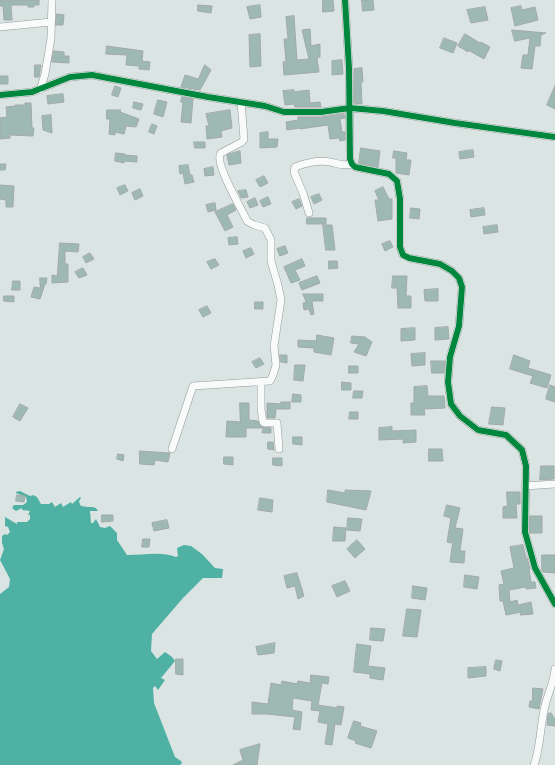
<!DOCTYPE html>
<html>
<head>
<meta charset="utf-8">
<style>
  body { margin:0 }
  canvas { display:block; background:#dae4e2 }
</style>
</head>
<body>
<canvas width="555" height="765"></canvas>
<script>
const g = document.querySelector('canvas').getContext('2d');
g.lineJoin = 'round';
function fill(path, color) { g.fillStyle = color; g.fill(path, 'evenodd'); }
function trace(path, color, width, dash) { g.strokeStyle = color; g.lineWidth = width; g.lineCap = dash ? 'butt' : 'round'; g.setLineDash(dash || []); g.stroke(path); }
fill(new Path2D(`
  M20,491L30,496L33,495L37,497L41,504H49L52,502L55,507L61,503L63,507L71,502L72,504L80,497L81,498L79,501L80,505C85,508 91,506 96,508L98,511H90L91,523H93L96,519L100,527L105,528L110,526L117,533V540L127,555C143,555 162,551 176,557L178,556L177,548L184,545L191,546L202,554L215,568L223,569L222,578H203L183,598L152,634L151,651L157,659L165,652L172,657L175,661L161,678L165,680L158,690L155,686L153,688L154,703L175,757L181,761L182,763L180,765H0V594L9,587L10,579L0,560L4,549L2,543V536L5,534L7,535L10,532L8,527L5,526V517L17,524V522H27L30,519V515H28L30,511L22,510V508L16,511L12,508L14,505H23L27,502L26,497L16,493V492Z`), '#4fb0a4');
const building = new Path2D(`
  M0,0H39V5H34V7H28V5H11L12,20H4L3,6H0Z
  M323,0H333L334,11L323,12Z
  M362,0H373L374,10L363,11Z
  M198,5L212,6L211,13L198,11Z
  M260,5L261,17L250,19L247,7Z
  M521,6L522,10L535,7L538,20L515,26L511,8Z
  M485,7L488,20L471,23L467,10Z
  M57,14L64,15L63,25H56Z
  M294,16L297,60L309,59L302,30L310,29L311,46L320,44V57L317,58L319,72L284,75L283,62L286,61L284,39H288L286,17Z
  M512,30L546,33L541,35L540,46H535L532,69L521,68L523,55H528L530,38L515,41Z
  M260,34L261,66L250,67L249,35Z
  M465,34L480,43L481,42L490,47L484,59L468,50V52L458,46Z
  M444,38L457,43L453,53L440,48Z
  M107,46L143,51L142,61L150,62L149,70L139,69V66L126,65L127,55L106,54Z
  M54,51L64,52V56H69V63L52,62Z
  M342,60L343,74L332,75V61Z
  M35,65H41L39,77H35Z
  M205,65L211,70L200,90L181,87L185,75L198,79Z
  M362,68L363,82H361L362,104L354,103V69Z
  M0,76H8V84H0Z
  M115,86L121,88L118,97L112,95Z
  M555,86V109L547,105Z
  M294,90V92L309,90L310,103L320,102L321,107H295L294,104L285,105L283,91Z
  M63,94L64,102L48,104L47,96Z
  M182,97L193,99L191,123L181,122L183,102H181Z
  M158,100L167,102L163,117L154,114Z
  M134,102L143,104L141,110L133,108Z
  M25,103H31L32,128H34L33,136L10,135V138L0,139V118L7,117L6,107L15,106V105H26Z
  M107,110H121L120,112L139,119L136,127L126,126L124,134L115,132V135L109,134L110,119H107Z
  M230,110L232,128L221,131L222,137L207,139L206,126H209L206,114Z
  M344,114L345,118L340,119L342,132H345V140L340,141L339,138L330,139L328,125L300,129V128L287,130L286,122L298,120V117H321Z
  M51,115L52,133L43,130L42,116Z
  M152,124L157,126L154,134L149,132Z
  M268,132V139H278L277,147L260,148V133Z
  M194,142H205V148H195Z
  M361,148L380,151L378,167L359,163Z
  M473,150L474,157L460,159L459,152Z
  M240,151L241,163L229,165L227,155Z
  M394,151L407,153L406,160H411L409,175L396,173V158H393Z
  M116,153L125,154V155L137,156V162L124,161V163L115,161Z
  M0,164H6L5,170H0Z
  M188,165L190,175H192L194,182L185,184L183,173L180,174L179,166Z
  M213,167L214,175L205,176L204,169Z
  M264,176L268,183L260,187L256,180Z
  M0,185L14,186L13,207H6V200L0,199Z
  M125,185L128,191L120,195L117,188Z
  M383,187L389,199H392V219L378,221L375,200H379L375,191Z
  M140,189L143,196L135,200L132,193Z
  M246,190L248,197L241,198L238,191Z
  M319,194L322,200L314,204L311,197Z
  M268,197L271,204L263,207L260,201Z
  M255,198L258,205L250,208L247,202Z
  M299,199L302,206L296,209L292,202Z
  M215,203L216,210L208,212L206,205Z
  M233,204L236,210L227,215L233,227L225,231L215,212Z
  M411,208L420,209L419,219L410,218Z
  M484,208L485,215L471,217L470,210Z
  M307,218H326V224H307Z
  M323,225H332L335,250H326Z
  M497,225L498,232L484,234L483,227Z
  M237,237L238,244L229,245L228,238Z
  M390,241L393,247L385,251L382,244Z
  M60,243L79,244L78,252L65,251V264H68V282L52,283V275L57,276Z
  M285,246L288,253L280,256L277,249Z
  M251,248L254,254L246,258L243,251Z
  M90,253L94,259L86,263L83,257Z
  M215,259L219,265L211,269L207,262Z
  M302,259L305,266L295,270L300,280L291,283L284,267Z
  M329,261H337L338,268L329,269Z
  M83,268L87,275L79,278L75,272Z
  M317,276L320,283L302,290L299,283Z
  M393,276H407L406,296H411V308H398L397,288H392Z
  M40,278H47L46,284H45L40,299L31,297L34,287L40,288Z
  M13,281H20V290H12Z
  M438,289V301H425L424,290Z
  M303,294H323V301H312L314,314L311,315L309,309L304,310L303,303L306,302Z
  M4,296H14V302L4,301Z
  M255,302H263V309H255Z
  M207,306L211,313L203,317L199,310Z
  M448,327L449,339L435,340V328Z
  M415,328V340L401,341V329Z
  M317,335L334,338L331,355L314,352V348L298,347V340L316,341Z
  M352,336L365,337L372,342L366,356L354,352L359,344L351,343Z
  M425,353V365L412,366L411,354Z
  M280,355H287V363L281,362Z
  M514,355L530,361L528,368L551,375L547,388L530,383L533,376L510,369Z
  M260,358L264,364L256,368L252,362Z
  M431,361H445L444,373H432Z
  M295,365H305L303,381L294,380Z
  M349,366H358V373H349Z
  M342,382L351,383V390H342Z
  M550,385L555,387V402L546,399Z
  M427,386L428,396H444L445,408L424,409L425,415H411V403H414V387Z
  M354,391H363L362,398H353Z
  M293,394L301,395V402H292Z
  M281,402H290V409H276L275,418H267V403L281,404Z
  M240,403H249V420L258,421L261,426L271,428V433H262L263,428H246V437H226L227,421L240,422Z
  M20,404L28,408L20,421L13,417Z
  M492,407L505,408L503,425L489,424Z
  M350,412H358V419H349Z
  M392,427V431L416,430V442L403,443V439L379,440V428Z
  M293,437H302V445L293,444Z
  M268,442H273L274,450L268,449Z
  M429,449H442L443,461H429Z
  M140,451L169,453H170L168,462L155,460L154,465L140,464Z
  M118,454L124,455L123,461L117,459Z
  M224,457H233V465L224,464Z
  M273,458H282V466L273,465Z
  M541,466H554V479L540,480Z
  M328,490L345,493V490L371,491L366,510L327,502Z
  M507,492H520V504H516L517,518H503V507L507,506Z
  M17,495L25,496L24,502L16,501Z
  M260,498L273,500L272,512L258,510Z
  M447,505L460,508L455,528L463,529L460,551H465L464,563L450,562L453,540L452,539L451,543L447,542L451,518L444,516Z
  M102,515H113V521L102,522Z
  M530,516H542V533H530Z
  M348,518L362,519L360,531L347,530Z
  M167,520L169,528L154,531L152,523Z
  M334,527L346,528L345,541H333Z
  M143,539H150L149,547H142Z
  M357,540L365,549L355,558L347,549Z
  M523,545L526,558H527L530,569H529L531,582H535L536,588L526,589V587L509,590L510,602L517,600L518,605L531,602L533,614L520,615L521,612L506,615L503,601H500L499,585L504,584L501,571L514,568L510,547Z
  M542,555H555V573L543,572L542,570Z
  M297,573L304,596L298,599L295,586L287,588L284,576Z
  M465,575L479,577L477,589L464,587Z
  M345,581L350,591L337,597L332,586Z
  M413,586L427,588L425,600L412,598Z
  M407,609L421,610L417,637L403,636Z
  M371,628L385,629L383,641L370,640Z
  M275,643L274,653L258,655L256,647Z
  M357,644L371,646L368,666L385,668L383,680L370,678V674L354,672Z
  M176,659H183V675L176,674Z
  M496,660L502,661L500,671L494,669Z
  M486,667V676L468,678V668Z
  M311,675L329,677L328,684L322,683L318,705L337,708V706L344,707L341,725L335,724L332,745L325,744L328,724L318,722L320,711L311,710L312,701L293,698L292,710L302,712L300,730L293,729L295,717L267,714H252V702L268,704L271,683L281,685L282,681L297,684L298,681L310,683Z
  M533,688L543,689L539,709L529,707L530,701H532Z
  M551,713L555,719V726L547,725L548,714Z
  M354,721L361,723L360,726L377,731L371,748L355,743L356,741L348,738Z
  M260,744L257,765H233L243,760L240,750Z`);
fill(building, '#9eb9b4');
trace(building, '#a2aaa8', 1);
const minor = new Path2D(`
  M345,0L349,68L350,159L352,164L355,167L389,174L397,181L400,199V247L403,255L409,258L440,264L452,271L459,278L462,287L459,326L450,357L448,382L451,404L460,416L478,430L506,435L522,450L526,466L525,532L535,568L555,604
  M0,27L51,22
  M40,90L45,74L51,38L52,0
  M0,95L32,92L70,77L92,75L208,97L265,106L284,112H321L350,108L383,111L455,123L555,137
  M309,213L303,193L294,172L295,167C306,163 319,160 330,162C340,164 341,166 352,164
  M261,382V409L263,422L265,423H277L279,449
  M172,449L193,386L270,381L273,375L276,365L274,346L281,300L278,285L271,261V240L265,228L254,225L247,221C242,209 213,162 221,153L242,142L244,139L241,102
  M525,486L555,484
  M534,765C541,746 540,725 545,706C548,693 554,682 555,669`);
trace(minor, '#929998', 8);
trace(minor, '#f9fbfb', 7);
trace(new Path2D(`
  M345,0L349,68L350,159L352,164L355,167L389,174L397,181L400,199V247L403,255L409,258L440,264L452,271L459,278L462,287L459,326L450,357L448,382L451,404L460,416L478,430L506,435L522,450L526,466L525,532L535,568L555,604
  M0,95L32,92L70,77L92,75L208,97L265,106L284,112H321L350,108L383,111L455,123L555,137`), '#00873e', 6);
</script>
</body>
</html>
